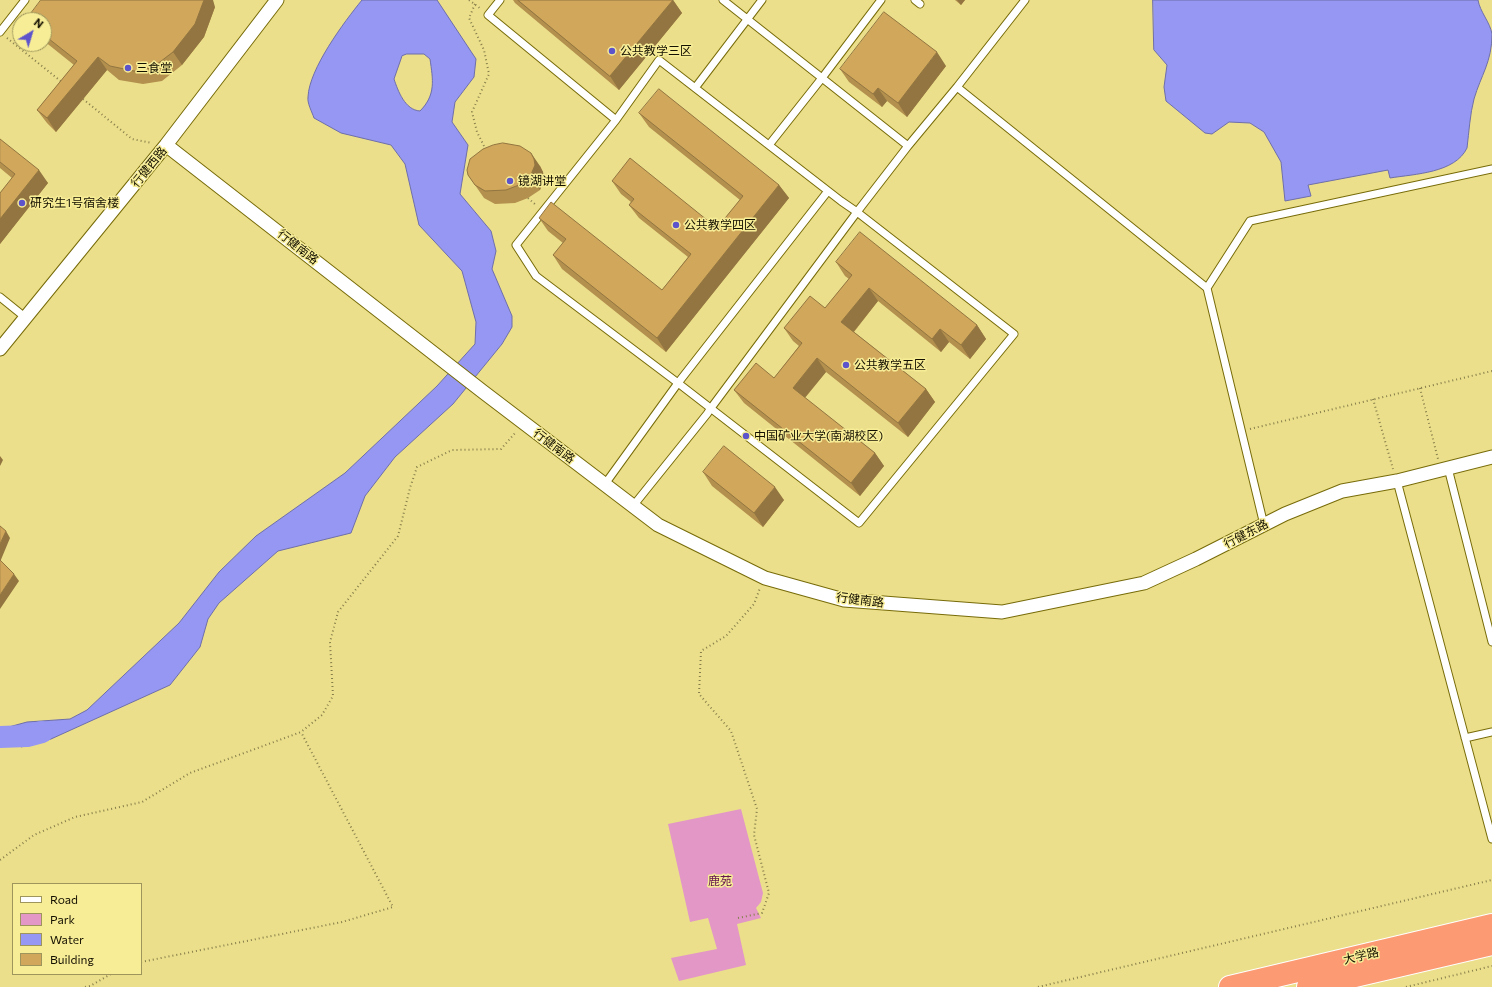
<!DOCTYPE html>
<html>
<head>
<meta charset="utf-8">
<style>
  body { margin:0 }
  #map { position:relative; width:1492px; height:987px; overflow:hidden; background:#ebdf8b; font-family:Commissioner,sans-serif }
  canvas { display:block }
  .legend { position:absolute; left:12px; top:883px; width:130px; height:92px; box-sizing:border-box; background:#f8ed97; border:1px solid #9d955b; margin:0; padding:5px 7px; list-style:none; font-size:12px; color:#141000 }
  .legend li { display:flex; align-items:center; gap:8px; height:20px }
  .legend b { width:20px; border:1px solid #9d955b }
  .north { position:absolute; left:12px; top:12px; width:40px; height:40px; box-sizing:border-box; background:#f8ed97; border:1px solid #9d955b; border-radius:50%; rotate:38deg; font-size:11px; font-weight:700; line-height:16px; text-align:center; color:#141000 }
  .north::after { content:''; display:block; margin:auto; width:14px; height:18px; background:#5d54cc; clip-path:polygon(50% 0,100% 100%,50% 72%,0 100%) }
</style>
</head>
<body>
<div id="map">
<canvas width="1492" height="987"></canvas>
<ul class="legend">
<li><b style="height:5px;background:#fff"></b>Road</li>
<li><b style="height:11px;background:#e297c7"></b>Park</li>
<li><b style="height:11px;background:#9597f2"></b>Water</li>
<li><b style="height:11px;background:#d0a75b"></b>Building</li>
</ul>
<div class="north">N</div>
</div>
<script>
const g = document.querySelector('canvas').getContext('2d');
g.lineJoin = 'round';
function fill(path, color) { g.fillStyle = color; g.fill(path, 'evenodd'); }
function trace(path, color, width, dash) { g.strokeStyle = color; g.lineWidth = width; g.lineCap = dash ? 'butt' : 'round'; g.setLineDash(dash || []); g.stroke(path); }
function label(font, color, halo, rows, align = 'center') {
  g.font = font + ' Commissioner,"Noto Sans SC",sans-serif'; g.lineWidth = 3; g.setLineDash([]); g.textBaseline = 'middle'; g.strokeStyle = halo; g.fillStyle = color; for (const [text, x, y, turn = 0] of rows) {
    g.save(); g.translate(x, y); g.rotate((+turn || 0) * Math.PI / 180); g.textAlign = isNaN(turn) ? turn : align; if (halo) g.strokeText(text, 0, 0); g.fillText(text, 0, 0); g.restore();
  }
}
fill(new Path2D(`
  M741,809L763,893L761,902L756,908L761,918L737,924L746,965L679,981L671,958L717,949L708,918L690,922L668,824Z`), '#e297c7');
const water = new Path2D(`
  M362,0H437L476,59L474,77L455,102L452,122L468,145L460,194L491,231L496,251L492,269L512,316V327L502,344L453,404L395,457L365,496L351,533L278,551L219,603L208,619L200,647L170,685L51,739L21,747L5,728L27,722L70,719L87,710L179,623L219,572L256,536L345,473L437,386L475,344L476,322L462,271L419,225L405,164L391,145L341,133L314,118C312,112 307,103 308,97C309,69 344,22 362,0ZM407,54H424L430,59C433,80 436,95 420,111C405,110 398,91 394,79L402,56Z
  M1153,0H1478C1480,12 1490,22 1492,34C1492,62 1481,75 1474,99C1470,114 1469,132 1467,148C1455,173 1415,174 1390,178L1388,170L1308,185L1311,196L1285,201L1281,162L1264,132L1250,123L1229,122L1212,134L1205,133L1166,101L1164,87L1167,65L1154,50Z`);
fill(water, '#9597f2');
trace(water, '#6e6ea9', 1);
trace(new Path2D(`
  M0,737L27,736L42,732`), '#9597f2', 22);
const service = new Path2D(`
  M500,0L488,15L616,120L659,60L841,201L857,212L908,146L822,78L769,145
  M723,0L822,78L881,0
  M915,0L920,4
  M0,32L25,0
  M957,87L1207,288L1264,525
  M695,88L762,0
  M616,120L516,245L536,276L678,383L859,523L1014,334L857,212L711,408L707,414L633,506
  M908,146L957,87L1025,0
  M1207,288L1250,221L1492,169
  M0,297L26,318
  M1448,468L1492,642
  M1397,481L1492,839
  M605,484L678,383L828,191
  M1465,738L1492,732`);
const minor = new Path2D(`
  M166,145L482,391L658,525L765,578L844,600L1002,612L1144,583L1196,559L1285,514L1342,491L1397,481L1492,457
  M0,349L166,145L277,0`);
const trunk = new Path2D(`
  M1230,987L1492,925
  M1308,987L1492,944`);
trace(service, '#776b09', 9);
trace(minor, '#776b09', 15);
trace(trunk, '#fff', 24);
trace(new Path2D(`
  M469,0L481,9
  M475,4L469,18L484,50L489,74L472,112L477,132L486,150
  M7,38L63,83
  M83,99L132,139L152,143
  M528,198L536,205
  M1420,388L1438,459
  M1373,399L1393,469
  M1250,429L1492,371
  M0,860L34,835L75,817L142,802L190,773L301,732L322,715L333,696L330,642L338,612L398,536L410,488L417,467L452,450L501,449L516,432
  M738,918L762,913L769,893L754,835L757,809L731,731L699,694L701,651L726,636L754,604L760,588
  M141,962L342,922L393,907L301,732
  M85,987L90,986L111,974
  M1038,987L1492,880
  M1406,987L1492,966`), '#867e4a', 2, [1, 3]);
trace(service, '#fff', 7);
trace(minor, '#fff', 13);
trace(trunk, '#fc9a74', 22);
fill(new Path2D(`
  M513,0H673L682,13L619,90L515,3Z
  M955,0H965L961,5Z
  M215,7L204,37L182,65L162,81L143,84L119,80L107,70L56,132L47,123L37,110L74,65L44,41V20Z
  M946,66L907,117L887,101L882,107L849,82L840,69Z
  M639,113L779,185L789,198L666,352L562,269L553,255L563,243L548,231L539,218L662,290L688,257L639,218L629,205L631,202L621,194L612,181L717,228L740,200L649,127Z
  M0,139L48,183L0,244V193L12,178L0,168Z
  M540,166L543,172L544,178L540,190L528,198L515,203L495,204L484,198L468,175Z
  M836,262L977,325L986,339L970,359L949,342L941,352L878,301L854,332L926,389L935,402L908,437L826,372L805,398L875,453L884,466L860,496L744,403L734,390L774,378L799,346L793,341L784,328L825,308L849,279L845,276Z
  M703,472L784,500L763,527L712,486Z`), '#b3904e');
fill(new Path2D(`
  M204,0H213L215,7L204,37L182,65L173,52Z
  M673,0L682,13L619,90L610,76Z
  M957,0H965L961,5Z
  M937,52L946,66L907,117L898,103Z
  M98,57L107,70L56,132L47,118Z
  M878,88L887,101L882,107L873,94Z
  M531,153L540,166L543,172L544,178L540,190L530,177Z
  M39,170L48,183L0,244V219Z
  M779,185L789,198L666,352L657,338Z
  M869,288L878,301L851,335L841,322Z
  M977,325L986,339L970,359L961,345Z
  M940,329L949,342L941,352L932,339Z
  M817,358L826,372L802,401L793,388Z
  M926,389L935,402L908,437L898,423Z
  M875,453L884,466L860,496L851,483Z
  M0,456L3,460L0,466Z
  M775,487L784,500L763,527L754,513Z
  M6,531L10,538L0,562V544Z
  M14,574L19,581L0,609V595Z`), '#927540');
const building = new Path2D(`
  M41,0H204L195,24L173,52L152,68L134,71L110,66L98,57L47,118L37,110L77,61L44,35V20H26Z
  M518,0H673L610,76Z
  M884,12L937,52L898,103L878,88L873,94L840,69Z
  M659,89L779,185L657,338L553,255L566,239L539,218L551,202L662,290L691,254L629,205L634,199L612,181L630,158L717,228L743,196L639,113Z
  M0,139L39,170L0,219V193L15,174L0,162Z
  M503,143L520,146L531,153L534,159L535,165L530,177L519,185L506,190L485,191L475,185L468,175L467,170L470,159L483,149L493,145Z
  M860,232L977,325L961,345L940,329L932,339L869,288L841,322L926,389L898,423L817,358L793,388L875,453L851,483L734,390L756,363L774,378L802,343L784,328L810,296L825,308L852,275L836,262Z
  M724,446L775,487L754,513L703,472Z
  M0,526L6,531L0,544Z
  M0,560L14,574L0,595Z`);
fill(building, '#d0a75b');
trace(building, '#927540', 1);
for (const [x, y, r, color] of [
  [612,51,4,"#5d54cc"],
  [128,68,4,"#5d54cc"],
  [510,181,4,"#5d54cc"],
  [22,203,4,"#5d54cc"],
  [676,225,4,"#5d54cc"],
  [846,365,4,"#5d54cc"],
  [746,436,4,"#5d54cc"]
]) { const dot = new Path2D(); dot.arc(x, y, r, 0, 2 * Math.PI); g.fillStyle = color; g.fill(dot); trace(dot, '#f8ed97', 1.5); }
label('12px', '#141000', '#f8ed97', [
  ["公共教学三区",620,51],
  ["三食堂",136,68],
  ["镜湖讲堂",518,181],
  ["研究生1号宿舍楼",30,203],
  ["公共教学四区",684,225],
  ["公共教学五区",854,365],
  ["中国矿业大学(南湖校区)",754,436]
], 'left');
label('12px', '#141000', '#f8ed97', [
  ["行健西路",149,167,-51],
  ["行健南路",298,247,38],
  ["行健南路",554,446,37],
  ["行健东路",1246,534,-27],
  ["行健南路",860,600,7],
  ["大学路",1361,956,-13]
]);
label('12px', '#64144e', '#f8ed97', [
  ["鹿苑",720,881]
]);
</script>
</body>
</html>
